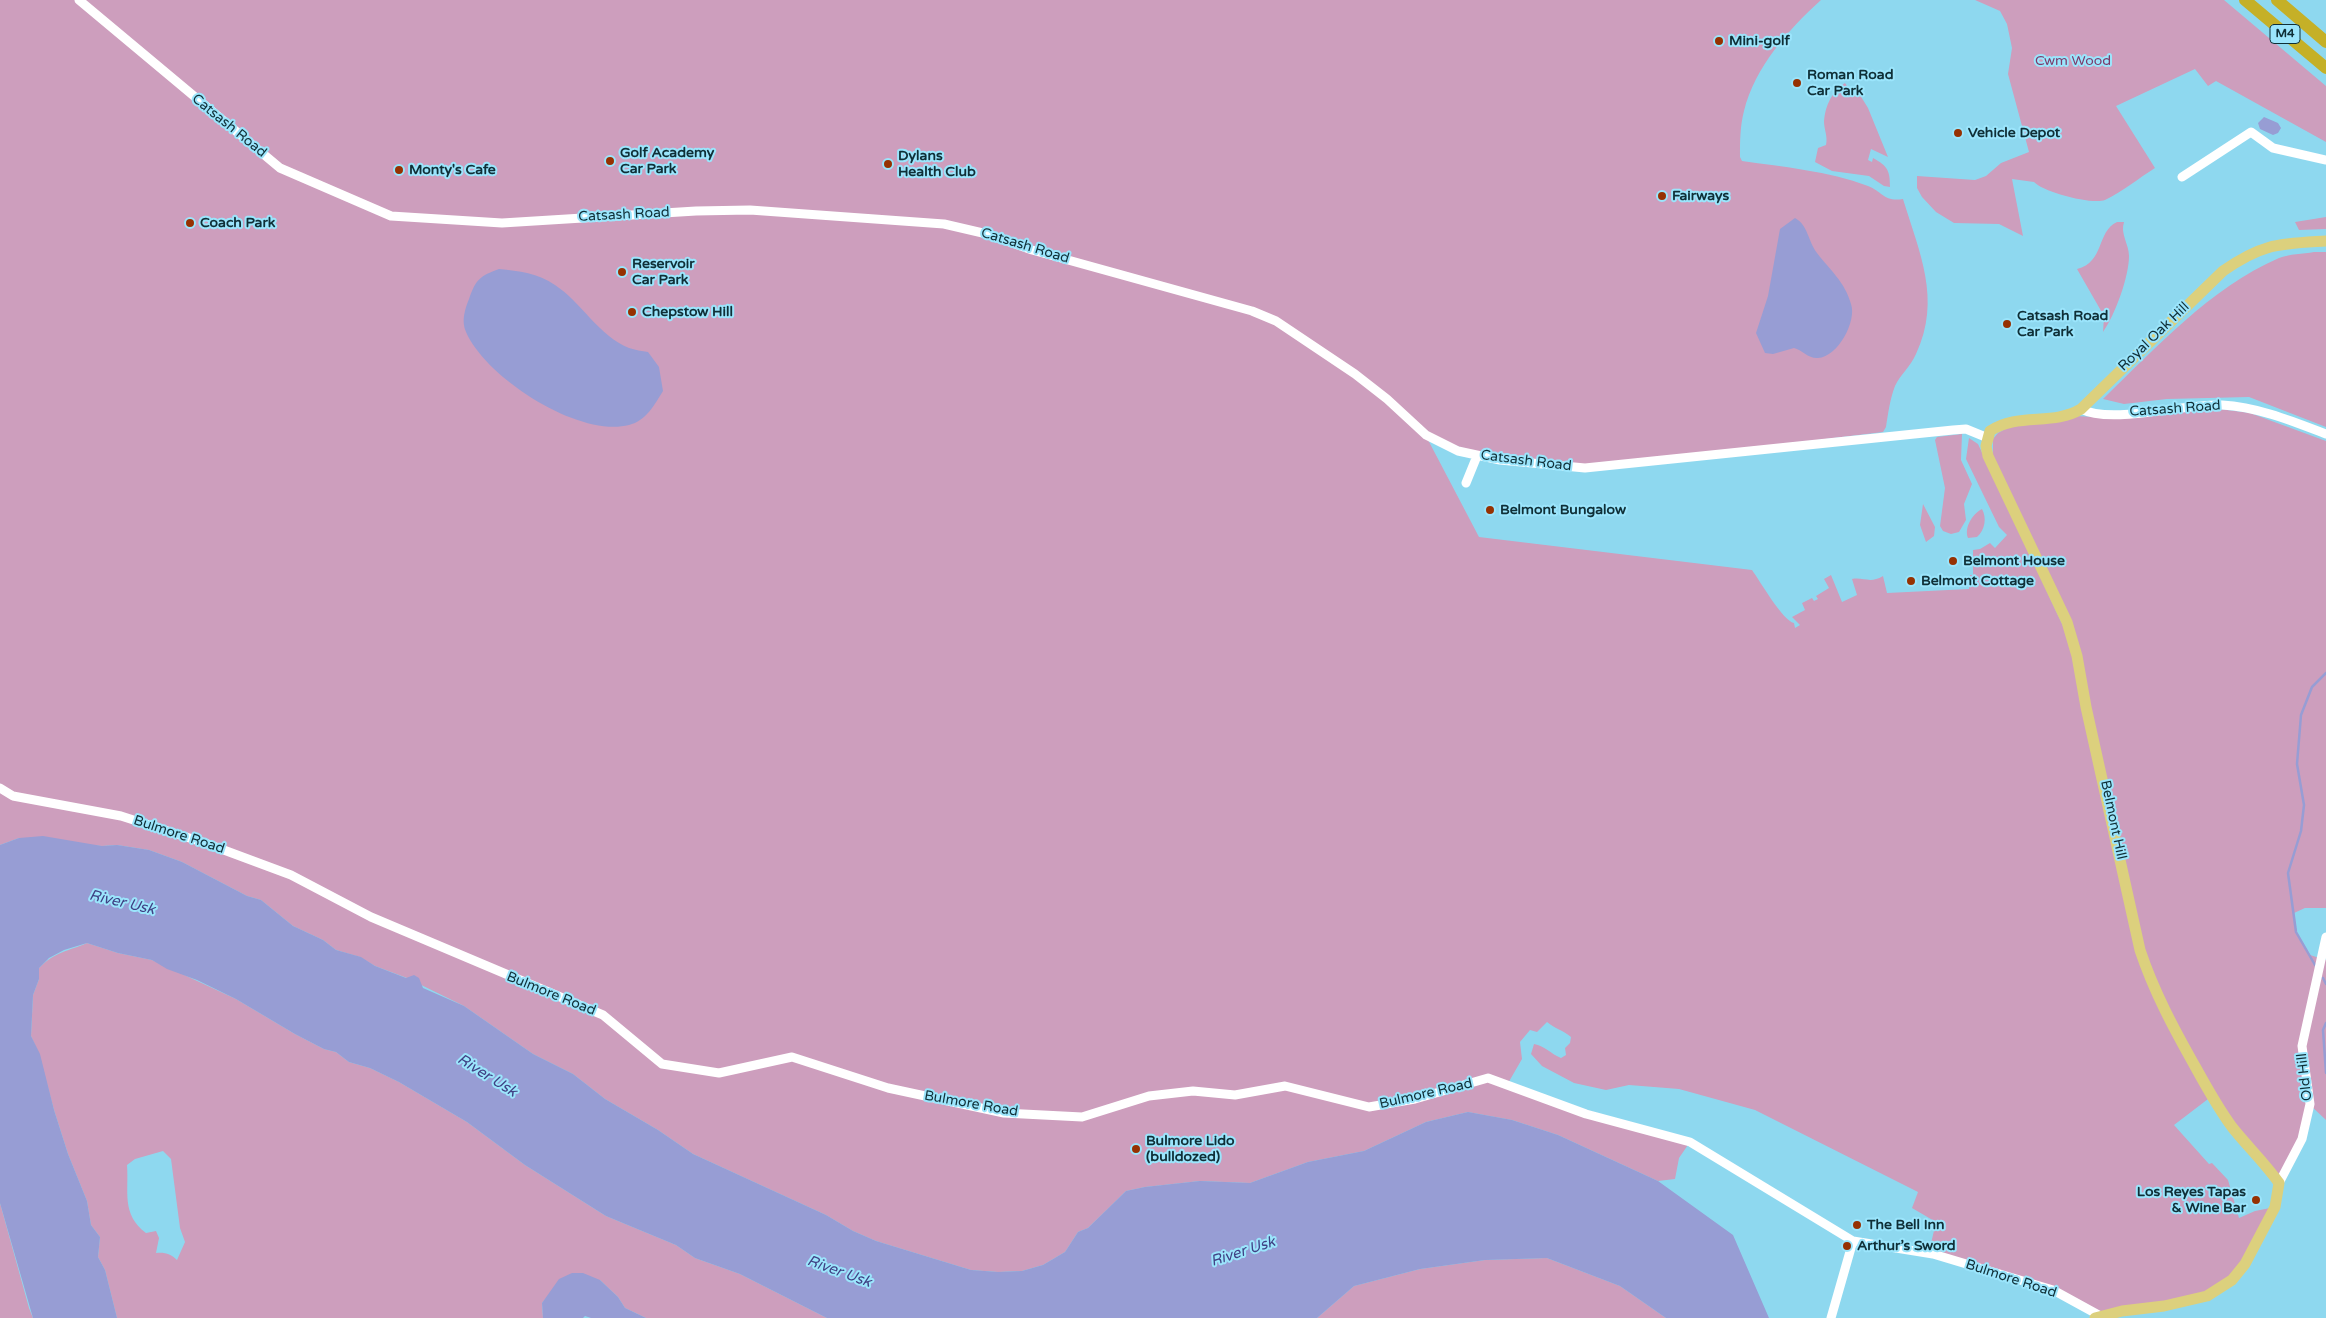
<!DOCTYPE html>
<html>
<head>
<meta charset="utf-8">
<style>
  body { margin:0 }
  canvas { display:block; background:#8ed8ef }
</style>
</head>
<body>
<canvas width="2326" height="1318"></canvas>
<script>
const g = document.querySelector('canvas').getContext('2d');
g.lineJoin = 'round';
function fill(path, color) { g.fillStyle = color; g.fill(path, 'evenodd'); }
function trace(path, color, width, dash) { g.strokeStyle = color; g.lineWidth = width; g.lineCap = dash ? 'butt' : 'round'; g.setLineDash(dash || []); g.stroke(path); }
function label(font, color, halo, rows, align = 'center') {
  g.font = font + ' "Varela Round",sans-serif'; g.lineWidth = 4; g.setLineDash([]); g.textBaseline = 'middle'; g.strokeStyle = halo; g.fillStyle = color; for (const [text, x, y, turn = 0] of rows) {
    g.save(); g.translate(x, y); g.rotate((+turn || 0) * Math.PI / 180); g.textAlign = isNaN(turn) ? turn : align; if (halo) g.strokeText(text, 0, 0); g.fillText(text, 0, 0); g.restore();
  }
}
fill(new Path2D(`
  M0,0H1821C1788,30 1755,67 1744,111C1740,126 1740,142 1740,157L1742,161C1784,167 1828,171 1868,186C1883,192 1884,202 1903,199C1919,252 1942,299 1916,354C1911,366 1900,375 1895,386C1890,399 1888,414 1886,427L1883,432L1585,468L1500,460L1426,436L1479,537L1752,570C1760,581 1783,621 1794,623L1795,628L1800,625L1792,617L1805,610L1802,603L1812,598L1814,601L1818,599L1816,596L1829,588L1824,579L1831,575L1842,602L1857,595L1852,579C1864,577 1870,584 1883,576L1887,593L1969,589L1970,575H1973V550L1980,549L1990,543L1995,548L2007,535L1999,527L1966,459L1969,438L1978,444L2077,656L1993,456V439L1998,433L2009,427L2074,416L2121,418L2219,409L2250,413L2326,441V908H2305L2294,913L2296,932L2310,955L2326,960V1120L2310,1105L2302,1139L2279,1183L2212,1096L2174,1125L2209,1164L2212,1163L2228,1180L2239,1218L2255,1211L2275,1207L2245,1264L2207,1296L2100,1315L2053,1290L1929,1252L1936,1222L1912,1208L1918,1192L1755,1110L1679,1089L1629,1085L1606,1090L1574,1083L1542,1066L1531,1054L1534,1044C1545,1046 1551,1054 1561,1058L1566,1055L1565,1048L1570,1043L1571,1037C1563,1030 1555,1029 1547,1022L1537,1032L1530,1030L1520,1042L1522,1059L1507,1085L1690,1142L1679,1158L1675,1179L1658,1181L1558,1135L1512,1120L1468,1112L1426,1122L1364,1151L1308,1162L1250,1183L1200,1181L1145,1187L1126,1191L1088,1228L1078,1232L1065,1252L1043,1265L1022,1271L998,1272L971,1270L876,1241L853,1231L826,1215L693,1154L658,1130L605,1099L573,1074L533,1054L464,1006L407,978L375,966L360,957L336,950L323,940L293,926L261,900L247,896L182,862L149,850L117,845L102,846L19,838L0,845Z
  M1975,0H2224L2326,86V142L2216,81L2208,86L2195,69L2116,106L2155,168C2139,178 2122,192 2105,200C2092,205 2043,192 2034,182L2012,179L2023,236L1999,224L1954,223L1936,212L1922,197L1917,188V176L1975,180L1986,176L2001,163L2029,152L2008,74L2012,48L2007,24L2000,11Z
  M1845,83L1852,93L1860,95L1868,108L1888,157L1871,149L1868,160L1872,162L1873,158C1888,166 1890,171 1890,187L1884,186L1869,176L1832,171L1815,162L1818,148L1826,145C1828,136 1824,130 1824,121C1825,106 1832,91 1845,83Z
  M2326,217V229L2299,230L2295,222Z
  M2117,222H2124C2120,234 2129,244 2129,256C2129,277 2115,315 2103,332L2104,316L2077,269C2105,262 2096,232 2117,222Z
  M2314,252H2326V427L2249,397L2167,399L2124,404L2103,399C2156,348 2210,288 2279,258C2289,254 2303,254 2314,252Z
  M1962,434L1961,460L1972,484L1964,504L1966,520L1959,532L1951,534L1943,531L1940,526L1945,488L1935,440L1937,437Z
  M1923,504L1935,527L1934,536L1926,542L1920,525Z
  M1982,509C1987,518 1985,530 1977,537L1968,538C1964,528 1972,514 1982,509Z
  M87,943L118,953L152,960L236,999L295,1034L324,1049L336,1052L349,1062L370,1068L399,1082L467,1122L525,1165L606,1216L676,1245L695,1258L740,1274L827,1318H646L625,1308L618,1297L600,1280L551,1292L542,1303L543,1318H117L105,1270L98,1257L100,1237L91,1225L87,1201L68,1154L54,1110L39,1054L31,1036L33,995L39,979V968C54,952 69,951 87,943ZM163,1151L171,1159L180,1228L185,1242L177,1260C171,1254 165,1252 156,1253L159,1238L156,1231L146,1233C121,1214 129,1192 127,1165L135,1159Z
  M0,1203L29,1308L33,1318H0Z
  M1547,1258L1620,1286L1666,1318H1317L1354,1286L1420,1269L1485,1260Z`), '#cd9ebd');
fill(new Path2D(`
  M2264,117L2278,123L2281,128L2278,133L2273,135L2260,129L2258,123Z
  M1795,218C1808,225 1808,241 1817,253C1830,270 1845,282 1851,304C1857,321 1838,357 1818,358C1809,359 1802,350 1794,348L1773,354L1765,353L1756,333L1768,296L1780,229Z
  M499,269C519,271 538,273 555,285C581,302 599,336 629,348C635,350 642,351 648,352L659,367L663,391C655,404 646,421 629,425C579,438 486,378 466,332C461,321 465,309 469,299C476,279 480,276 499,269Z
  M43,836L102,846L117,845L149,850L182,862L247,896L261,900L293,926L323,940L336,950L361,957L375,966L406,978L414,975L419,978L423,988L464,1006L533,1054L573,1074L605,1099L658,1130L693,1154L826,1215L853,1231L876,1241L971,1270L998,1272L1022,1271L1043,1265L1065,1252L1078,1232L1088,1228L1126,1191L1145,1187L1200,1181L1250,1183L1308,1162L1364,1151L1426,1122L1468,1112L1512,1120L1558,1135L1658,1181L1733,1235L1769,1318H1666L1620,1286L1547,1258L1485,1260L1420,1269L1354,1286L1317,1318H827L740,1274L695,1258L676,1245L606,1216L525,1165L467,1122L399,1082L370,1068L349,1062L336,1052L324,1049L295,1034L236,999L197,980L167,969L152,960L118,953L87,943L64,950L49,958L39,968V979L33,995L31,1036L40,1054L54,1110L68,1154L87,1201L91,1225L100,1237L98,1257L105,1270L117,1318H33L0,1203V845L19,838Z
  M572,1273H583L600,1280L618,1297L625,1308L646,1318H591L585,1316L583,1318H543L542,1303L559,1279Z`), '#979dd4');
trace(new Path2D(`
  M2315,965L2296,932L2288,873L2301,831L2304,805L2297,764L2301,715L2312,687L2326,673
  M2323,978L2326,984
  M2326,1023L2323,1030L2326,1073`), '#979dd4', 2.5);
trace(new Path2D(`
  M79,0L280,168L391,216L502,223L696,211L750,210L944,224L987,234L1032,250L1252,311L1276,321L1355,374L1387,399L1426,435L1458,451L1500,460L1585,468L1953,430L1966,429L1988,438
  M2182,177L2251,132L2273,148L2326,160
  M2081,409C2112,425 2185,403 2222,405C2258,407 2292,421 2326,434
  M1466,483L1477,456
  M0,788L13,796L121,816L205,843L291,875L371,917L603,1015L662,1064L719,1073L792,1057L888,1088L1004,1113L1082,1117L1149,1096L1193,1091L1235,1095L1285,1086L1369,1107L1415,1099L1488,1078L1586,1114L1690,1142L1853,1241L1933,1254L2053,1290L2104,1318
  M2279,1183L2302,1139L2310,1104L2302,1046L2326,937
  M1831,1318L1853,1241`), '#fff', 9);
trace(new Path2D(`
  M2095,1318L2122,1311L2164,1306L2207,1296L2232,1280L2245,1264L2275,1207L2279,1183C2265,1163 2247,1146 2232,1127C2218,1108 2207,1088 2196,1068C2174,1029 2154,992 2140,950L2086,707L2077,656L2067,622L1988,456L1986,446L1990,431C2018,412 2053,426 2081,409L2223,271C2263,243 2279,244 2326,241`), '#dcd07d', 11);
trace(new Path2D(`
  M2245,0L2326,68
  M2277,0L2326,42`), '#c5b027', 12);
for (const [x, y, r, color] of [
  [1719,41,5,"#963102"],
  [1797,83,5,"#963102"],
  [1958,133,5,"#963102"],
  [610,161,5,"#963102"],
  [888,164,5,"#963102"],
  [399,170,5,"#963102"],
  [1662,196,5,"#963102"],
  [190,223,5,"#963102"],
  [622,272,5,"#963102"],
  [632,312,5,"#963102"],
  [2007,324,5,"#963102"],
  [1490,510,5,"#963102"],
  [1953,561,5,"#963102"],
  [1911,581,5,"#963102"],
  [1136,1149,5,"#963102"],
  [2256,1200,5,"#963102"],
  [1857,1225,5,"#963102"],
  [1847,1246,5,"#963102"]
]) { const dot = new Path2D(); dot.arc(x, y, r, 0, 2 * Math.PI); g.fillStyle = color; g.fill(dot); trace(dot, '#9be5fc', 2); }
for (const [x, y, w] of [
  [2285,34,30]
]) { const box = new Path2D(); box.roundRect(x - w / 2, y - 9.5, w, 19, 4); g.fillStyle = '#9be5fc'; g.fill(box); trace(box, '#0f2f37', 1); }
label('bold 12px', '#0f2f37', null, [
  ["M4",2285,34]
]);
label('bold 14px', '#0f2f37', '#9be5fc', [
  ["Mini-golf",1729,41],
  ["Roman Road",1807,75],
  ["Car Park",1807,91],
  ["Vehicle Depot",1968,133],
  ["Golf Academy",620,153],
  ["Car Park",620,169],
  ["Dylans",898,156],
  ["Health Club",898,172],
  ["Monty's Cafe",409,170],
  ["Fairways",1672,196],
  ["Coach Park",200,223],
  ["Reservoir",632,264],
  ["Car Park",632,280],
  ["Chepstow Hill",642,312],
  ["Catsash Road",2017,316],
  ["Car Park",2017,332],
  ["Belmont Bungalow",1500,510],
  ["Belmont House",1963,561],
  ["Belmont Cottage",1921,581],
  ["Bulmore Lido",1146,1141],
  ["(bulldozed)",1146,1157],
  ["Los Reyes Tapas",2246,1192,"right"],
  ["& Wine Bar",2246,1208,"right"],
  ["The Bell Inn",1867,1225],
  ["Arthur’s Sword",1857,1246]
], 'left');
label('14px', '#7c3a69', '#9be5fc', [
  ["Cwm Wood",2073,61]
]);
label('14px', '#0f2f37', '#9be5fc', [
  ["Catsash Road",229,126,39],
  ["Catsash Road",624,215,-3],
  ["Catsash Road",1025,246,17],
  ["Royal Oak Hill",2154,337,-44],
  ["Catsash Road",2175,409,-4],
  ["Catsash Road",1526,461,7],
  ["Belmont Hill",2113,820,78],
  ["Bulmore Road",179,835,18],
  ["Bulmore Road",551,994,22],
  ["Old Hill",2305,1077,-97],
  ["Bulmore Road",1426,1094,-13],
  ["Bulmore Road",971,1104,10],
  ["Bulmore Road",2011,1279,18]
]);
label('italic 15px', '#404184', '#9be5fc', [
  ["River Usk",122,903,13],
  ["River Usk",487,1076,32],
  ["River Usk",1243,1252,-18],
  ["River Usk",839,1272,20]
]);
</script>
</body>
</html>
